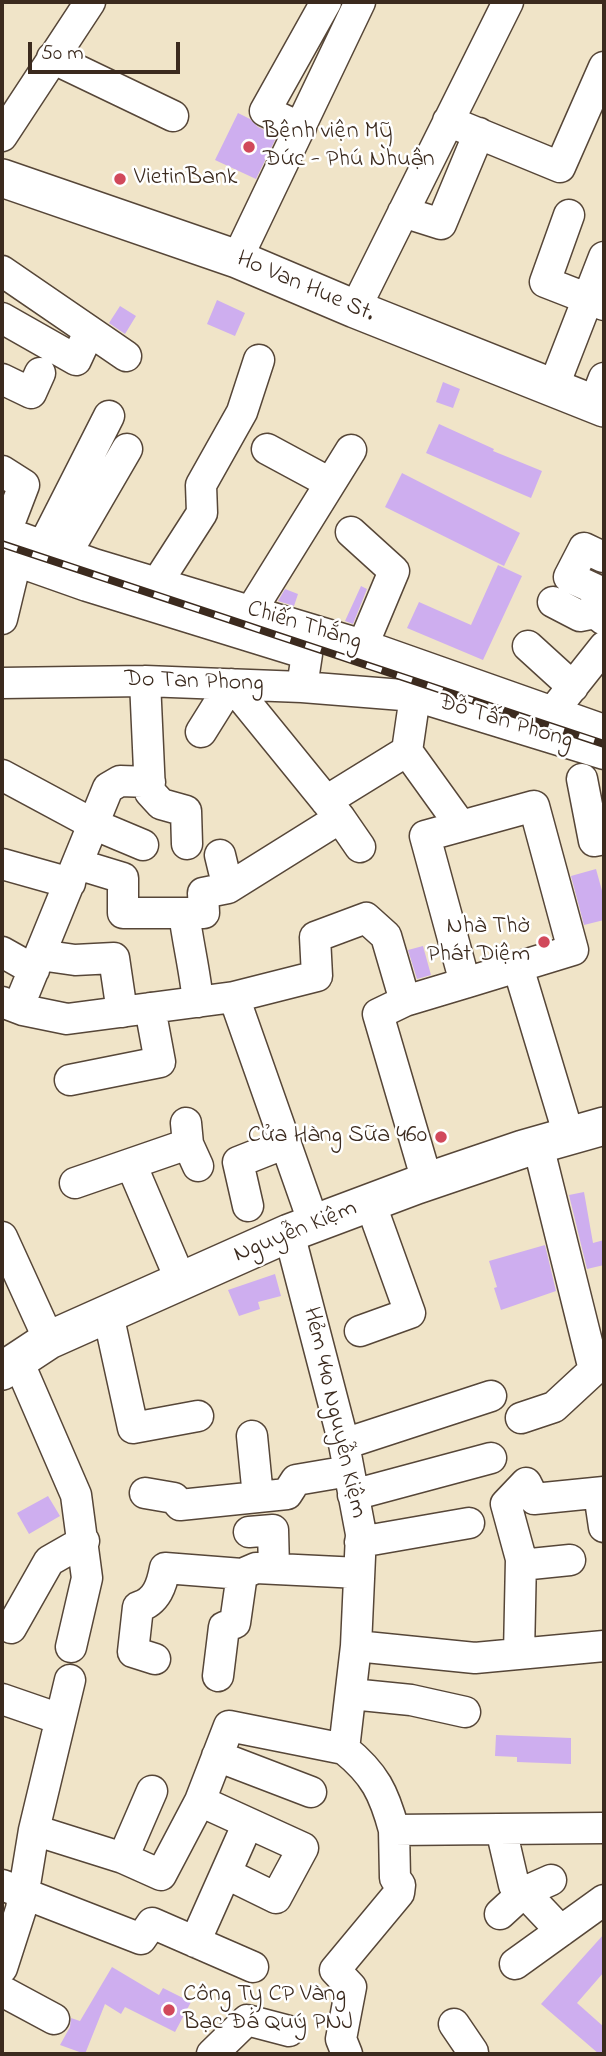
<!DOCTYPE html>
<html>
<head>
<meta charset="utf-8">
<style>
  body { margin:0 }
  #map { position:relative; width:606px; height:2056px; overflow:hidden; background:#f0e4c8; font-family:"Indie Flower",sans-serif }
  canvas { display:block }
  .frame { position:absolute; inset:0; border:4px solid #3b2a1e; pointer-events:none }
  .scale { position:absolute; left:28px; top:42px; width:152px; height:32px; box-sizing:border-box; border:4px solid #3b2a1e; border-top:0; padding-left:9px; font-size:21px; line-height:24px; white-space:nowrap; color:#3b2a1e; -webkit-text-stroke:5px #fff; paint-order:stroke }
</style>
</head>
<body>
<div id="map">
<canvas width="606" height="2056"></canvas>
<div class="frame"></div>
<div class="scale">50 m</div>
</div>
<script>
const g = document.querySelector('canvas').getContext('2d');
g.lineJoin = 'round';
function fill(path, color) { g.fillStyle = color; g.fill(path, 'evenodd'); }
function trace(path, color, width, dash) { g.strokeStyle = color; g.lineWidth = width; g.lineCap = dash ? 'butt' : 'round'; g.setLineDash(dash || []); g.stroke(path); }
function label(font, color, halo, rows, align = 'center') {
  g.font = font + ' "Indie Flower",sans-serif'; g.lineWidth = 5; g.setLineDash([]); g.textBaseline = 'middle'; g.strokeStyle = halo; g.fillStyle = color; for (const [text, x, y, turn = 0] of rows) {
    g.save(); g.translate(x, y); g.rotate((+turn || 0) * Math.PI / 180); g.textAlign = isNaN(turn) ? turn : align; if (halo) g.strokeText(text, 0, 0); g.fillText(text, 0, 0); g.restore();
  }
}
fill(new Path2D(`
  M238,113L250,119L258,127L277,136L256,179L215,160Z
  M217,300L245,313L235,336L207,324Z
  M120,306L136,316L125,334L109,323Z
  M443,382L460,389L453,408L436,402Z
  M439,424L494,449L493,451L542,471L531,498L426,453Z
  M402,473L520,533L504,566L385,507Z
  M498,565L522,576L483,660L407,628L419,602L471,625Z
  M361,586L367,589L353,624L345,621Z
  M285,589L298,594L294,606L278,601Z
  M596,869L604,898V920L584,925L571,876Z
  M423,946L431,975L417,979L408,950Z
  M584,1192L593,1243L604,1240V1265L587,1269L569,1195Z
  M545,1245L556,1291L501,1310L494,1288L497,1287L489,1261Z
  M275,1274L281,1296L258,1302L260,1309L239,1316L228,1290Z
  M48,1496L60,1516L29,1534L17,1513Z
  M496,1735L571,1738V1764L517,1762V1757L495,1756Z
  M604,1934V1972L577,2003L604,2027V2054H599L541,2004Z
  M112,1967L159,1995L163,1988L191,2002L175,2032L125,2007L121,2014L105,2004L85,2054L60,2045L70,2027L71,2018L80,2021Z`), '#ceaeef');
const minor = new Path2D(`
  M52,58L173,116
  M448,121L560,167L604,67
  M301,128L265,111L326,2
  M2,136L90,2
  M403,212L441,224L479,133
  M569,215L545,282L604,305
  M237,259L360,2
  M2,271L126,356
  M355,309L508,2
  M2,318L76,360L89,332
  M2,379L31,393L40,373
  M553,388L604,257
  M594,404L604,378
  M267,449L330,483
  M2,471L24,485L6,532
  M2,531L94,564L363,645L604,730
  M351,532L394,571L363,645
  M43,546L109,416
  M66,554L127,449
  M2,556L87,586L307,654L302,687
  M157,583L202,513L201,485L242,412L259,360
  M553,602L580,616L595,613L604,620
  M251,611L351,450
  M595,613L597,590L569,577L584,548L603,557
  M2,619L16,561
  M528,646L573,687
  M145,681L150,792L161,804L186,811L187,844
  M2,683L145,681L302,687L415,696L604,754
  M554,710L604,647
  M201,732L231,684L340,818L360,847
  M407,751L461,826
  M2,775L93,824L143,845
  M582,779L594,841L604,839
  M326,801L407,751L415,696
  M534,806L573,950L465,983L425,836Z
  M220,855L228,888
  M2,864L70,883
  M77,864L123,878V913H184
  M2,952L34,970
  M40,955L75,960L114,958L122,1012
  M518,967L569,1136
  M234,997L314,1224
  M405,1001L465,983
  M2,1002L23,1010L67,1019L234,997L317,976L315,937L366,918L386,936L405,1001L378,1014L427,1181
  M198,1002C195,971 188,944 184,913H204L203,893L228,888L340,818
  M18,1008L108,788L120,781L150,782
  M70,1080L160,1062L150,1008
  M186,1123L188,1144L198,1166
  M538,1145L594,1370
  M131,1164L181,1281
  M75,1183L188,1144
  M248,1206L238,1162L286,1143
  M289,1233L344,1444L361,1534L356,1646L344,1749C375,1774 384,1793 394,1830L604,1828
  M2,1237L49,1340
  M108,1314L133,1428L198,1416
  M360,1331L410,1313L370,1202
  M18,1361L76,1495L87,1578L71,1647
  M521,1418L554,1407L594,1370L604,1367
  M252,1436L258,1497
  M344,1444L491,1396
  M145,1493L174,1498L180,1505L287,1494L296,1480L349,1471
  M599,1493L604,1527
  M353,1495L491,1458
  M249,1532L273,1530L274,1568
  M360,1542L469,1523
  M521,1565L570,1560
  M11,1628L49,1561L84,1541
  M356,1646L475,1658L604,1646
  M519,1654L521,1559L506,1504L526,1483L534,1499L604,1492
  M155,1659L133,1652L138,1607C157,1602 162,1584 165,1568L242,1574L256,1568L359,1573
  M218,1676L224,1627L235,1623L242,1574
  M351,1694L411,1700L465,1712
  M2,1699L60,1719
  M217,1756L311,1792
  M200,1801L303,1848L276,1898L227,1874
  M501,1829L514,1885L524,1892L561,1931
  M34,1830L123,1858L161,1875L200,1801L229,1726L344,1749
  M123,1858L152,1791
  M2,1885L141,1939L152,1923L253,1967
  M500,1914L524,1892L551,1880
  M195,1942L248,1823
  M515,1964L604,1900
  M2,1968L21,1909L34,1830L70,1680
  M2,1991L54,2019
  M454,2024L473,2052L471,2054
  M212,2054L247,2020L289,2031
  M347,2054L341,2039L351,1987L335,1970L399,1893L400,1885L395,1878L394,1830`);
const major = new Path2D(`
  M2,178L237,259L355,309L604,408
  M2,1371L49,1340L289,1233L417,1185L523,1149L604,1126`);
trace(minor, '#564638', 33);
trace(major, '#564638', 40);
trace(minor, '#fff', 30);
trace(major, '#fff', 37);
const rail = new Path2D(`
  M2,544L604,744`);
trace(rail, '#3b2a1e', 8);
trace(rail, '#fff', 5, [16]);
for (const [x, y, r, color] of [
  [249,147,7,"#d1495b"],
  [120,179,7,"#d1495b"],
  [544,942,7,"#d1495b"],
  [441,1137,7,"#d1495b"],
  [169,2010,7,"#d1495b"]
]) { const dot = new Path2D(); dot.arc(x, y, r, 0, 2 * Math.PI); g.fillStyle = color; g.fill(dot); trace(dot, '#fff', 2.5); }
label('24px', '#3b2a1e', '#fff', [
  ["Bệnh viện Mỹ",263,133],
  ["Đức - Phú Nhuận",263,161],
  ["VietinBank",134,179],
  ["Nhà Thờ",530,928,"right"],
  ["Phát Diệm",530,956,"right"],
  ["Cửa Hàng Sữa 460",427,1137,"right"],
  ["Công Ty CP Vàng",183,1996],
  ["Bạc Đá Quý PNJ",183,2024]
], 'left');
label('24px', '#3b2a1e', '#fff', [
  ["Ho Van Hue St.",305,288,23],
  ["Chiến Thắng",304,627,17],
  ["Do Tan Phong",194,683,2],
  ["Đỗ Tấn Phong",505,723,17],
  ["Nguyễn Kiệm",296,1233,-22],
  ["Hẻm 440 Nguyễn Kiệm",333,1413,77]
]);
</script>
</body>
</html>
